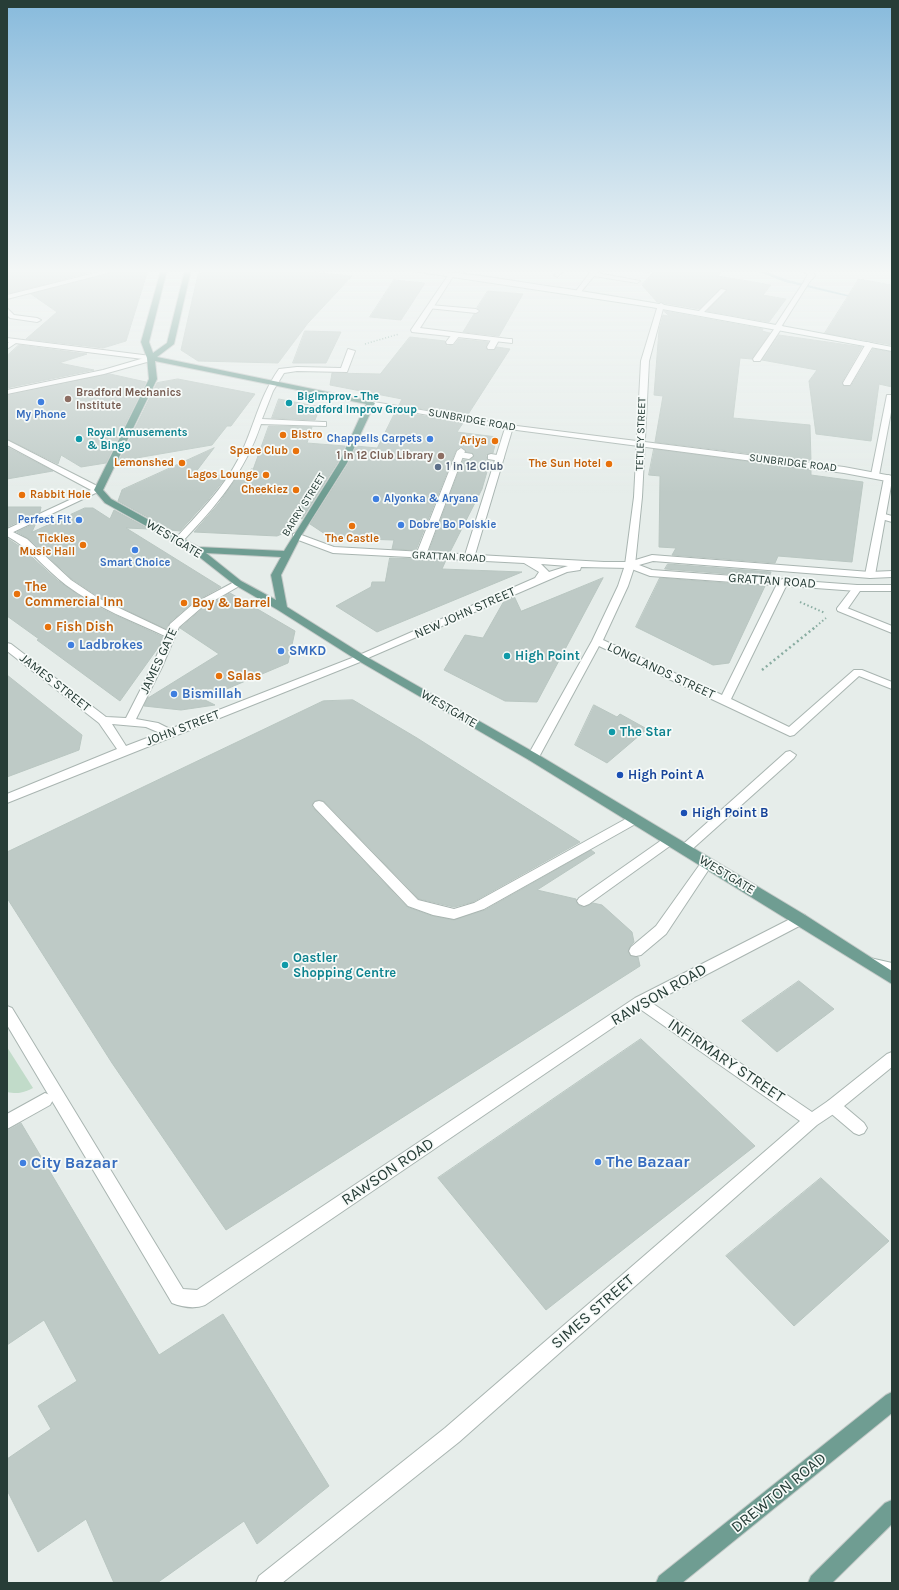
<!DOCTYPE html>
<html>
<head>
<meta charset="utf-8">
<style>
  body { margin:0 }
  #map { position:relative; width:899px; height:1590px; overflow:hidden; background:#e6edea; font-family:Karla,sans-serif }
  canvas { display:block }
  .frame { position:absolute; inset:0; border:8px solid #273d37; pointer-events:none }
</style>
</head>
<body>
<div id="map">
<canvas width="899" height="1590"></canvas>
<div class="frame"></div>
</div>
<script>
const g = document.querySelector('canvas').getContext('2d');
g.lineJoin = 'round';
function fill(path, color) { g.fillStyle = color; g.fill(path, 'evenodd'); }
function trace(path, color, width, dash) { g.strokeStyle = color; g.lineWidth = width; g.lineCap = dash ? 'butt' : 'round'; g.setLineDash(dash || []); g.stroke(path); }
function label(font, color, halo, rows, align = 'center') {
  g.font = font + ' Karla,sans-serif'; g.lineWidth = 3.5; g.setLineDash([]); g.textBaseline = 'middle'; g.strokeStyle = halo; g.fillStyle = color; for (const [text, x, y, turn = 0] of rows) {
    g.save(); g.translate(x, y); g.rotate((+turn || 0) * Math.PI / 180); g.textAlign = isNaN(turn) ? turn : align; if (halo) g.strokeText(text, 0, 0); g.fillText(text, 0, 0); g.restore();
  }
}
fill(new Path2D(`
  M7,1047L33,1088C23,1093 18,1094 7,1092Z`), '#c1dbc9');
fill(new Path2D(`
  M754,270H761L788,280L860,298L858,299L785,282Z`), '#95c2cb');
const building = new Path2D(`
  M7,270H100L10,293H7Z
  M120,270H148L126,341L103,348L26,339L57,312L31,294Z
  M213,270H289L352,276L308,323L278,363L198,361L181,350L198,274Z
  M656,270H722L718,276L771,285L763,295L786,299L769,322L707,311L727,291L726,289L721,288L699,309L657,302L642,285Z
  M859,279L892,285V345L825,333Z
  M394,280L425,283L401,320L370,317Z
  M488,291L523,294L499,336L463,332L474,314L480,311L477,308Z
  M664,311L763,329L762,331L770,333L752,359L740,358L733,418L810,425L811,461L655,442L663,396L654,395L659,330L663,315L669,316Z
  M305,331L341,332L326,363H293Z
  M779,335L862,347L842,382L844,386H851L873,349L892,352V387L879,384L871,441L816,434L809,381L817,370L762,360Z
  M410,337L445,341L447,346L454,345L459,339L488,342L486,348L488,350H494L497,347L510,349L467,416L399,405L402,399L330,385L332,373L380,374Z
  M19,345L87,354L59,363L94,370L7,388V356Z
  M110,374L146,382L106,463L81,467L61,455L58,464L7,439V395Z
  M178,379L255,394L231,426H227L212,445L119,461L157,383Z
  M279,399L320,407L315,420L272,418Z
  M396,411L463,423L457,432L497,437L493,453L486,455L487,460L490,461L482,489L450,552L429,551L463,460H470L474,456L472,453L466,452L461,446L456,450L416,550L392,549L394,540L331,538L310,524L348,464L356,446L377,448Z
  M269,426L312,427L307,443L345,446L338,462L302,519L297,516L284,533L277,536L194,532L219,503L237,477L246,478L251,469H253Z
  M7,447L53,471L7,479Z
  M214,448L195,473L227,476L208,500L180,531L171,530L118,501L122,490Z
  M654,449L811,470V475L863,482L852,562L778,556L775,563L672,555L676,548L659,547L660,476L649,475Z
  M7,507H41L40,512L7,527Z
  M85,508H93L110,519L114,510L149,529L126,528L221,587L192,603L169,623L166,629L99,597L72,579L28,538L17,532L36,523L32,532Z
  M7,538L22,548L57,580L77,594L102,609L163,637L160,645L120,701L37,640L39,639L7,616Z
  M390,558L446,560L442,569L522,572L377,632L336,606L371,587L372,582H385Z
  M668,564L771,572L769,577L665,569Z
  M603,578L537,702L505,701L444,670L465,635L483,638L504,601L514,596L521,611Z
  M660,578L765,586L729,663L713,665L636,627Z
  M230,593L295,631L288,663L203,699L215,705L181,710L144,706L148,698L219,654L180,628L202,609Z
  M7,675L82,735L79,750L7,777Z
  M353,700L417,738L580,842L473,902L454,907L419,899L324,801L319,800L314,801L312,806L314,809L407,907L432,916L454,920L485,910L591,850L595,853L537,890L576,899L578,905L583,907L593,903L602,905L632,932L634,942L630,946L628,952L631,956L638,957L640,966L226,1230L112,1063L7,898V852L323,701Z
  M594,705L617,717L620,714L647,729L607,763L575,745Z
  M799,981L834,1009L777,1052L742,1021Z
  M641,1039L755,1146L546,1310L438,1178Z
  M21,1123L159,1355L223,1314L329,1486L257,1544L244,1521L157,1583H114L86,1519L38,1552L7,1490V1459L51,1429L38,1406L77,1381L44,1320L7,1345V1130Z
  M821,1178L889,1241L794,1326L726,1256Z`);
fill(building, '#becac6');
trace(building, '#b9c6c1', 1);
const service = new Path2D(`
  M107,270H119L7,299V295Z
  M557,270H564L557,277L554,275Z
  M592,270H599L597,273L640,281L637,283L594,276L580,293H576V291Z
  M642,270H650V271L647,273Z
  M800,270L813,272L815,276L809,282H805L804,281L808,274Z
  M721,289L726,290L703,313H699V311Z
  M430,305L476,309L479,311L476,313L428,308V306Z
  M7,308L14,315L37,318L41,320L37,322L10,318L7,315Z
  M777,325L783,326L760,361H754L753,359Z
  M453,333L460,335L453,344H447L446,342Z
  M7,338L151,356L155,358L151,360L7,342Z
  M492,338L499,340L494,349H488L487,347Z
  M867,342L874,344L850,385H844L843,383Z
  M460,452L472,454L473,456L469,459L457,457V453Z
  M491,454L503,456L504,458L500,461L488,459V455Z
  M881,513L892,516V522L878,518V514Z
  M7,529L27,539L71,580L98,598L176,635L171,638L167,637C133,621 97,608 66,585C45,569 30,548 7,536Z
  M790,751L796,755L794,758L689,852H681L679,849L681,846L786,752Z
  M319,801L323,802L418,900L454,909L474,903L631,816H639L641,819L639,822L484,909L454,919L433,915L408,906L315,808L313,805L315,802Z
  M670,836L674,837L676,840L674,843L589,904L584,906L579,904L577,901L579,898L666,837Z
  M707,858L711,860L713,863L666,934L641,955L636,956L631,955L629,951L631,947L656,926L703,860Z
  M833,1099L838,1101L864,1123L867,1128L864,1133L859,1135L854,1133L828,1111L825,1106L828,1101Z`);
const pedestrian = new Path2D(`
  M12,339L19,341L7,349V344Z
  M842,606L892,626V633L838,611L837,609L838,607Z
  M45,1093L50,1095L53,1100L50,1105L7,1129V1114Z`);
const minor = new Path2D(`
  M451,273L454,275L420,328L509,339H512V343L412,332L411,330L449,274Z
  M805,280L810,281L781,327H777L775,326Z
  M661,303L664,305L649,361L642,497L635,565L628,586L603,640L722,695L778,582L783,579L788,582L731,699L789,727L854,670H862L892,682V689L859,676L794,735L790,736L599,646L539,757L537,760H529L527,757L592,641L618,586L625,565L634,497L641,361L658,305Z
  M348,349L355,351L347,372L297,371L284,373L273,391L262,419L323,422H326V426L261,424C244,474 217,505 181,543H175V539C198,514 223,489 239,458C254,428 259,397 279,369L297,367L341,368Z
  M151,356H154V360L104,374L7,394V390L103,370Z
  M887,395H892V407L879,475L875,478L871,475Z
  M506,425L513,427L474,558L472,560H466L464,558Z
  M7,440L101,488L102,490L7,535V529L91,490L7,445Z
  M461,448L465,451L426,555L424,557H418L416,555L457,451Z
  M888,475L891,476L892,480L875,575L870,578L865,575L884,478Z
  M238,580L243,583L241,585L201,608L179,627L162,667L136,719L158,723L170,729L357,656L361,655L366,658L365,660L7,803V794L117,749L99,723L7,651V643L11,644L106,717L126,718L152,667L170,624L193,604ZM112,724L146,727L160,733L126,746Z
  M857,585L862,588L846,611H838L837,609L838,607L854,586Z
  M800,914L805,915L807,919L805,923L652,1003L812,1112L828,1101L887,1054L892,1052V1067L838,1111L817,1125L459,1442L282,1583H256L259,1576L445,1428L800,1121L640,1009L205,1305C195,1309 182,1307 172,1303L7,1025V1006L12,1008L183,1289L197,1290L635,998Z`);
const tertiary = new Path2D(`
  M368,401L509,425L844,467L892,476V482L844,473L509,429L371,405H368Z
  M296,533L334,547L604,562H629L652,555L870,572L892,571V577L870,578L653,561L639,565L652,570L857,585H892V591H857L650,576L629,568L581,567L580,570L567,572L361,661L356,658L357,656L535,578L539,572L524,563L333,553L293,538V534ZM541,564L568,566L549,572Z`);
const secondary = new Path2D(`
  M406,270C460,270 515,282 568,289C676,306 784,326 892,347V351L651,307Z
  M870,958L892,963V973L865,967L863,963L865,959Z`);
const primary = new Path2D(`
  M161,270H167L149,342L153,353L167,343L185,270H191L174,344L157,357L371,401L375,403L347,463L301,536L281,575L287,607L365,656L537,754L805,915L892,971V984L529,760L357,660L278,610L235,585L193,552L105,503L94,490L149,379L147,358L141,342ZM155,361L366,404L339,463L284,551L198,547L111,499L103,490L157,379ZM206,553L281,557L271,575L276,600L241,581Z
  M892,1392V1413L682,1583H656L659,1576L886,1395Z
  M892,1500V1524L832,1583H808L811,1576L885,1503Z`);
trace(service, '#a9b5b1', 2);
trace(pedestrian, '#a9b5b1', 2);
trace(minor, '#a9b5b1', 2);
trace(tertiary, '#a9b5b1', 2);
trace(secondary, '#a2b4ae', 2);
trace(primary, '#c3c9c7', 2);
trace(new Path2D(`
  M365,344L399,334`), '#8aada2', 1.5, [1, 2]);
trace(new Path2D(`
  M800,602L825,613
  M813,629L826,618`), '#8aada2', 2, [1.5, 2.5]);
trace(new Path2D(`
  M762,670L814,628`), '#8aada2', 2.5, [2, 3]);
fill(service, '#fff');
fill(pedestrian, '#fff');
fill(minor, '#fff');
fill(tertiary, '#fff');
fill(secondary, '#fff');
fill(primary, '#6f9d92');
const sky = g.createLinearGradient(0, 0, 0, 493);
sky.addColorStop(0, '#87badc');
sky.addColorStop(0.55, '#f4f7f6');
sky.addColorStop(1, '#f4f7f600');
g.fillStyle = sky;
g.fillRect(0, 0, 899, 493);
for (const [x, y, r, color] of [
  [68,399,4,"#8d6e63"],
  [41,402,4,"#3f7fe0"],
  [289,403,4,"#0f9aa8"],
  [283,435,4,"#e8710a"],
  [79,439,4,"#0f9aa8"],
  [430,439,4,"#3f7fe0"],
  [495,441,4,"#e8710a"],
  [296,451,4,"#e8710a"],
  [441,456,4,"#8d6e63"],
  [182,463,4,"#e8710a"],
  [609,464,4,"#e8710a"],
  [438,467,4,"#5c6f8a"],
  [266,475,4,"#e8710a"],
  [296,490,4,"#e8710a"],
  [22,495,4,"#e8710a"],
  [376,499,4,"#3f7fe0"],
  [79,520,4,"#3f7fe0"],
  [401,525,4,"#3f7fe0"],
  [352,526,4,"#e8710a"],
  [83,545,4,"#e8710a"],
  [135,550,4,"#3f7fe0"],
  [17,594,4,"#e8710a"],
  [184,603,4,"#e8710a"],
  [48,627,4,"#e8710a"],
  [71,645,4,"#3f7fe0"],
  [281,651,4,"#3f7fe0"],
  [507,656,4,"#0f9aa8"],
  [219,676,4,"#e8710a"],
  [174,694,4,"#3f7fe0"],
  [612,732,4,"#0f9aa8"],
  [620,775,4,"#1a4fb4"],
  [684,813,4,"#1a4fb4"],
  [285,965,4,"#0f9aa8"],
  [598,1162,4,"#3f7fe0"],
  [23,1163,4,"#3f7fe0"]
]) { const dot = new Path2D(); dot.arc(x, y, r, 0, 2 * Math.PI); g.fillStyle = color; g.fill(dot); trace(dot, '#f6faf8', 1.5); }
label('bold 11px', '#785e54', '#f6faf8', [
  ["Bradford Mechanics",76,393],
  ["Institute",76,406],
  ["1 in 12 Club Library",433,456,"right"]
], 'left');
label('bold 11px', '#0d838f', '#f6faf8', [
  ["BigImprov - The",297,397],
  ["Bradford Improv Group",297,410],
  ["Royal Amusements",87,433],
  ["& Bingo",87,446]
], 'left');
label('bold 11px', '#366cbe', '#f6faf8', [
  ["My Phone",41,415],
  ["Chappells Carpets",422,439,"right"],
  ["Alyonka & Aryana",384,499,"left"],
  ["Perfect Fit",71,520,"right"],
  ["Dobre Bo Polskie",409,525,"left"],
  ["Smart Choice",135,563]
]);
label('11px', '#273d37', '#f6faf8', [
  ["SUNBRIDGE ROAD",472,420,10],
  ["TETLEY STREET",641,434,-88],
  ["SUNBRIDGE ROAD",793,463,7],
  ["BARRY STREET",304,505,-58],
  ["GRATTAN ROAD",449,557,3]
]);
label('bold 11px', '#c56008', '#f6faf8', [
  ["Bistro",291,435,"left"],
  ["Ariya",487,441],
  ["Space Club",288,451],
  ["Lemonshed",174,463],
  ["The Sun Hotel",601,464],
  ["Lagos Lounge",258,475],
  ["Cheekiez",288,490],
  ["Rabbit Hole",30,495,"left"],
  ["Tickles",75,539],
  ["Music Hall",75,552],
  ["The Castle",352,539,"center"]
], 'right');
label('bold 11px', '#4e5e75', '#f6faf8', [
  ["1 in 12 Club",446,467]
], 'left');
label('13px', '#273d37', '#f6faf8', [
  ["WESTGATE",174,539,31],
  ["GRATTAN ROAD",772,581,4],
  ["NEW JOHN STREET",465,613,-24],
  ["JAMES GATE",159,661,-65],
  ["LONGLANDS STREET",661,671,25],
  ["JAMES STREET",55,683,38],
  ["WESTGATE",449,709,30],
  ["JOHN STREET",183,728,-21],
  ["WESTGATE",727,875,31]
]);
label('bold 13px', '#c56008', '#f6faf8', [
  ["The",25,587],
  ["Commercial Inn",25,602],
  ["Boy & Barrel",192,603],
  ["Fish Dish",56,627],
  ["Salas",227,676]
], 'left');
label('bold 13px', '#366cbe', '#f6faf8', [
  ["Ladbrokes",79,645],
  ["SMKD",289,651],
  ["Bismillah",182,694]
], 'left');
label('bold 13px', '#0d838f', '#f6faf8', [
  ["High Point",515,656],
  ["The Star",620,732],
  ["Oastler",293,958],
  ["Shopping Centre",293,973]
], 'left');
label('bold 13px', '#164399', '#f6faf8', [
  ["High Point A",628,775],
  ["High Point B",692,813]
], 'left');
label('16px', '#273d37', '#f6faf8', [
  ["RAWSON ROAD",659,995,-30],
  ["INFIRMARY STREET",726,1061,34],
  ["RAWSON ROAD",388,1172,-34],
  ["SIMES STREET",593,1312,-41],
  ["DREWTON ROAD",779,1493,-39]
]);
label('bold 16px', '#366cbe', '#f6faf8', [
  ["The Bazaar",606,1162],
  ["City Bazaar",31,1163]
], 'left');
</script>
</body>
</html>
